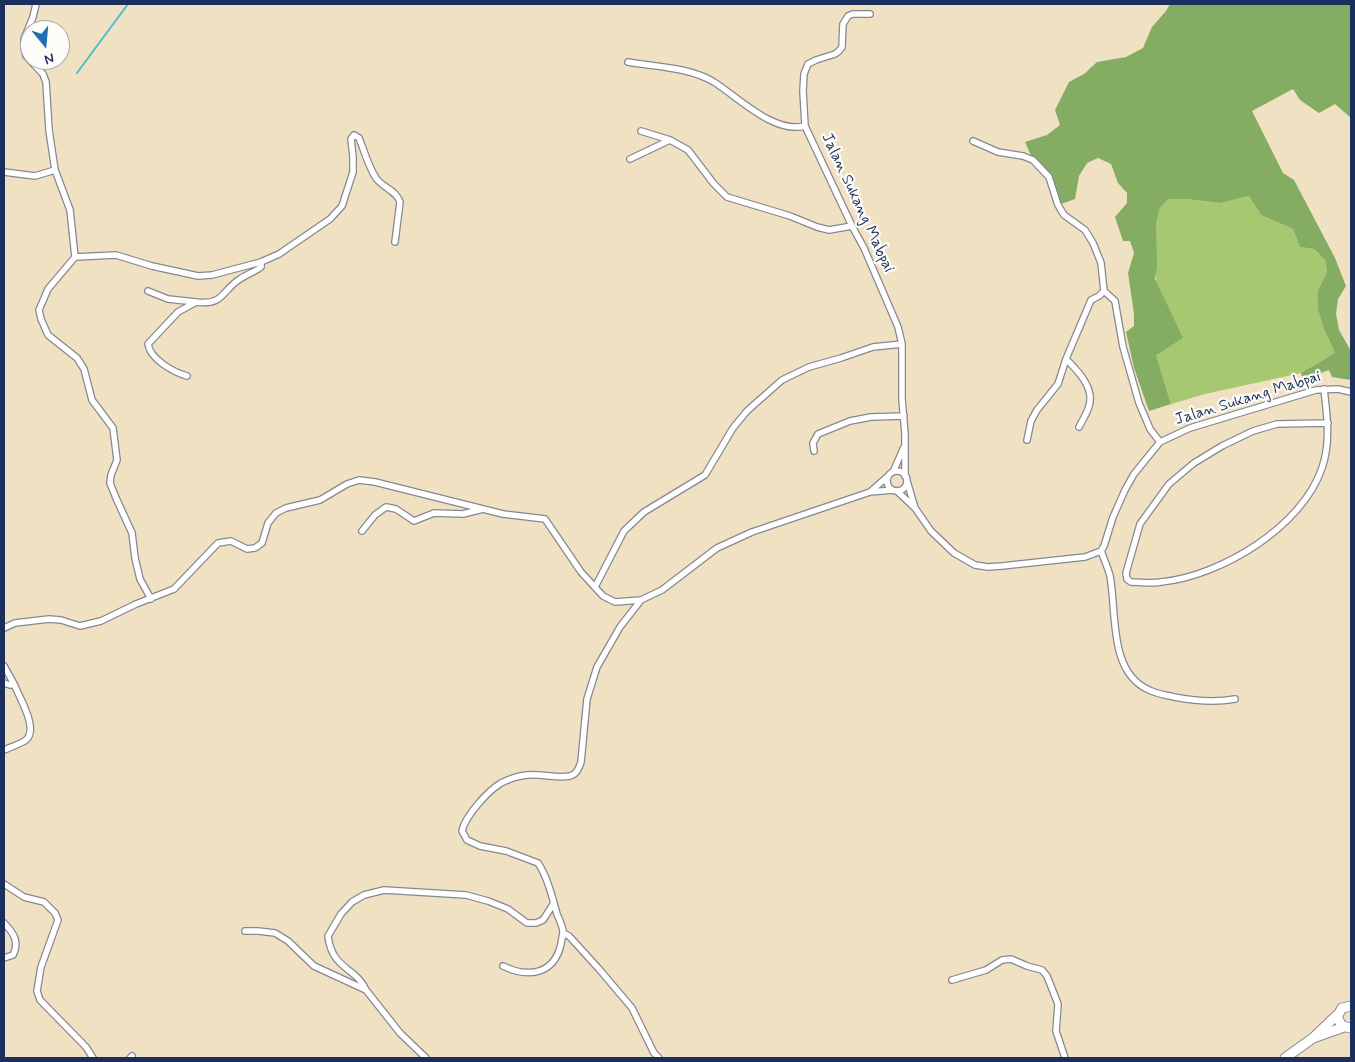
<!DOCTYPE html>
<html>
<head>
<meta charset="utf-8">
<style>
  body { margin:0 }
  #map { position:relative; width:1355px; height:1062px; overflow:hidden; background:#f0e1c3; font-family:Mynerve,sans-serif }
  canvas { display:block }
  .frame { position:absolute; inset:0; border:5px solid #1b2f5e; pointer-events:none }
  .north { position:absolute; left:20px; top:20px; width:50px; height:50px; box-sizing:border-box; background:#fdfcf7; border:1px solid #a3aaba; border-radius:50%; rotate:163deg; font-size:14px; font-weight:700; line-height:20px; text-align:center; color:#1b2f5e }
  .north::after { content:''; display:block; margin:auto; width:18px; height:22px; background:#1f6fb2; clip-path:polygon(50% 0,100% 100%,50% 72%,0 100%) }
</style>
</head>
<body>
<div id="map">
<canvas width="1355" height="1062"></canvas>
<div class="frame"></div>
<div class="north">N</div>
</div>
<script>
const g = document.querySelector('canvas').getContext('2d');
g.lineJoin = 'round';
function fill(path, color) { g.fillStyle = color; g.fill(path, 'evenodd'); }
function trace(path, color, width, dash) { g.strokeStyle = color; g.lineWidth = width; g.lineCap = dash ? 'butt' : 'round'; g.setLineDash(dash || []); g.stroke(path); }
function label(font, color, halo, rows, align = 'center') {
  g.font = font + ' Mynerve,sans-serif'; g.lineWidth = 4.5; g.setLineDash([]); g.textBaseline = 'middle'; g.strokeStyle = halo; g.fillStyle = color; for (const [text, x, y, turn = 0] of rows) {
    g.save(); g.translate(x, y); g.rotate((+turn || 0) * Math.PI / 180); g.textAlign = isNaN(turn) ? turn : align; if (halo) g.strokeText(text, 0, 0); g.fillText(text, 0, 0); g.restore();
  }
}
fill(new Path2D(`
  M1249,196L1261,215L1293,229L1300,247L1314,249L1325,260L1327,272L1318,290L1324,329L1335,353L1301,373L1205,394L1171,404L1156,355V226L1160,208L1168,199H1186L1221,203Z`), '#a5c871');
fill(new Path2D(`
  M1170,4H1351V118L1335,104L1319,113L1300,100L1293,89L1252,111L1283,173L1294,180L1335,258L1346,286L1338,299L1336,314L1339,330L1351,351V380L1332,377L1329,370L1303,380L1301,373L1335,353L1324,329L1318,309V290L1327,272L1325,260L1314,249L1300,247L1293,229L1261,215L1249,196L1221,203L1186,199H1168L1160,208L1156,225L1157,267L1155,279L1183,338L1156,355L1171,404L1149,411L1134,368L1126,332L1134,326V314L1128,273L1134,253L1130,241H1123L1115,217L1127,203V193L1118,183L1111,164L1098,158L1087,163L1079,176L1075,199L1058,205L1053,187L1033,160L1025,142L1047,135L1060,125L1055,110L1069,82L1084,74L1097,62L1126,57L1143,48L1152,27L1166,11Z`), '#84ac63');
trace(new Path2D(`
  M77,73L128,4`), '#50bccc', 2);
const street = new Path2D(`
  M36,4L33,17L24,39V48L26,56L43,74L46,82L49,130L55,170L70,210L75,257L48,289L39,310L41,319L48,335L77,358L84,369L92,400L113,428L117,460L111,475L110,483L116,498L132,533L135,558L140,579L151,599
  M870,14H853L848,16L843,24L842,47L839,51L835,54L816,60L808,64L804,74L803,91L805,126L852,226L864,248L898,327L902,344V399L905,434V476
  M628,62C656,67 689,67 714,82C739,98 774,134 805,126
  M641,131L670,140L688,150L714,184L727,197L790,216L817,227L829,230L852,226
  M973,141L998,152L1023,156L1033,160L1049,177L1058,205L1064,215L1085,230L1093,243L1101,263L1104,291L1115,301L1123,347L1139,403L1150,429L1160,442
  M630,159L670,140
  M4,172L35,176L55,170
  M75,257L116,255L152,266L198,276L212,275L261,262L279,254L330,219L342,206L353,172V157L351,139L354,135L359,138C364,150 368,166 376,178C383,188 396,190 400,202L395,242
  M148,291L168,299L196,302L178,312L148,344C150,359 173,372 187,376
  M196,302C224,306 222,290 240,279C247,274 255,272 261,267V262
  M1066,359C1076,369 1092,385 1090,401C1090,409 1083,419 1079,427
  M1324,389C1327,415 1331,442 1322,468C1302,527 1221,576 1161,582C1151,584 1141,582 1131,582L1127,579L1126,573L1140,524L1169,484L1194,463L1222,446L1253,431L1277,424L1328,423
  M1027,440L1031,421L1037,410L1058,384L1066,359L1091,300L1099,296L1104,291
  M814,451L813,443L818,434L850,421L871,417L904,416
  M887 481a10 10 0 1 1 20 0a10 10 0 1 1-20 0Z
  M893,472L904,447
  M907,481L915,508L931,531L954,553L975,565L988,567L1002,566L1085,557L1101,551L1104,546L1113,517L1125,490L1134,474L1160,442L1190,428L1316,390L1338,389L1351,392
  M897,491L915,508
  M870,492L887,477
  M362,531L375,515L386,507L396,509L414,521L434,513L463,514L483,509
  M1101,551C1104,559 1108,568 1110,576C1117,612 1108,672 1149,690C1157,694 1166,695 1174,697C1195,701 1214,703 1235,699
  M595,587L624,531L644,512L705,475L733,428L747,411L782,380L809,367L841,358L873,347L902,344
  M4,628L15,623L49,619L61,620L80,626L101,621L136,604L174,589L218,543L231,541L247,549L255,548L262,543L268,523L276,513L286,508L320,500L347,484L359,480L375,482L503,514L545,519L581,572L603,596L615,602L641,600
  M4,666L14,684
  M4,683L10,685L14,684C19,697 39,729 26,740C20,744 11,747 4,750
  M4,884L24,897L44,902L55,913L58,920L41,967L37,991L40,1000L86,1047L93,1058
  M4,923C13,932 20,942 13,955L4,958
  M245,931H258L275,933L288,941L314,966L366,990
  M563,933L569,936L599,969L632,1008L654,1053L659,1058
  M503,966C528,978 554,975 561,944C561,941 563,936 563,932C563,927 559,919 557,914C552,897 548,878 538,863L506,851L480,846L467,840L462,831C465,816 488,791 501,783C509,779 518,776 527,775C541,773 556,779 570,776C577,774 579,768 581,762L587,699L597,667L620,627L641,600L662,590L717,548L752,532L870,492L893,490
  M952,980L986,970L1002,960L1011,959L1027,966L1042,970L1047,976L1058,1004L1056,1031L1065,1058
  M130,1058L132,1056
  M426,1058L400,1033L366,990C356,967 332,970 328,936L341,914L352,902L364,895L384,890L466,895L488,901L508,909L527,923H536L543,920L554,903`);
const secondary = new Path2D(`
  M1351,1006L1342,1008L1337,1017L1342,1026L1351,1028
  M1313,1038L1344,1027
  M1285,1058L1313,1038L1337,1015`);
trace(street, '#868890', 8);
trace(secondary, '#868890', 11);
trace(street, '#fff', 5.5);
trace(secondary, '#fff', 9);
label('16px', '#1b2f5e', '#fdfcf7', [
  ["Jalan Sukang Mabpai",857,203,65],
  ["Jalan Sukang Mabpai",1248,399,-17]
]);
</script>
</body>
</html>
